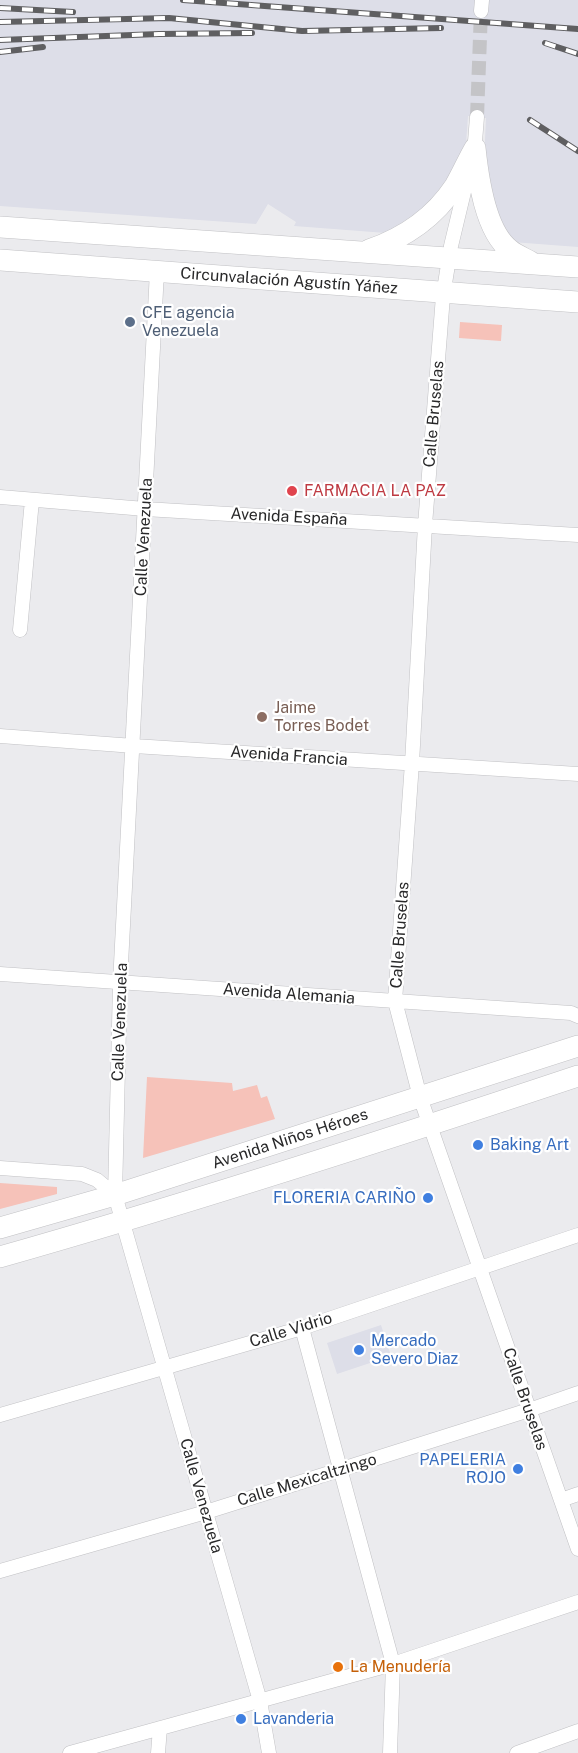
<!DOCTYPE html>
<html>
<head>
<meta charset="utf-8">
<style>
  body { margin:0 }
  canvas { display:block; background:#ebebee }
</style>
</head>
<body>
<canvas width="578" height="1753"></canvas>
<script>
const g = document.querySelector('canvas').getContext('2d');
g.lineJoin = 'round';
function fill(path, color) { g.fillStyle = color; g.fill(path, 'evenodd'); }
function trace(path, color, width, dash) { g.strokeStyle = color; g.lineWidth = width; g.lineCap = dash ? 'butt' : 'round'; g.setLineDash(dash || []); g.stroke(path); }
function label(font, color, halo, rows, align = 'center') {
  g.font = font + ' "Public Sans",sans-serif'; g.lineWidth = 4.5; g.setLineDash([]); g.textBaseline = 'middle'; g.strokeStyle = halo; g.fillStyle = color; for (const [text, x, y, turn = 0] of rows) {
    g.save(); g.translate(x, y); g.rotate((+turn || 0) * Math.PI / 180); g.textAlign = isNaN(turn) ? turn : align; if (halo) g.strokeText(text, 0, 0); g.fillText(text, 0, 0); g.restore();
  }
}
fill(new Path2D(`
  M0,0H578V247L512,242L500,226L484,162L486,118L468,116L466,144L449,181L426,209L386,233L294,226L296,222L268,204L256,224L0,206Z
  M381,1325L391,1356L337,1374L327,1343Z`), '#dddee8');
fill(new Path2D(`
  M460,322L502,325L501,341L459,338Z
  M147,1077L232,1083L233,1091L257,1085L261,1098L267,1096L275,1119L143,1158Z
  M0,1183L57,1187V1194L0,1209Z`), '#f6c2b9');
trace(new Path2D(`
  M477,117L481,11`), '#c4c4c7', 14, [14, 7]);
const street = new Path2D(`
  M481,11L482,0
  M474,154L477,117
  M468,175L451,246L443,296L425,525L412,763L395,1001L420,1097L578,1549
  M157,271L120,983L115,1195L260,1701L269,1753
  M0,497L145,509L578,535
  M20,630L32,500
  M0,736L134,746L578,774
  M0,974L571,1013L578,1016
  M0,1168L82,1174L97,1180L115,1195
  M302,1328L393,1664L390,1753
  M0,1415L302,1328L578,1235
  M561,1500L578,1494
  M0,1571L206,1512L529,1410L578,1393
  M70,1753L393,1664L578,1602
  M158,1753L160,1728
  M517,1753L578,1731`);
const primary = new Path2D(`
  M475,148C478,177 485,231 510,250C516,255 524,258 531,262
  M0,227L578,267
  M369,250C404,238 434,218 455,186C462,174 468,160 475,148
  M0,260L578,302
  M0,1228L115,1195L578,1046
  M0,1257C194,1202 386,1140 578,1076`);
trace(street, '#c1c1c4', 15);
trace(primary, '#c1c1c4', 22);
trace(street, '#fff', 14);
trace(primary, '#fff', 21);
const rail = new Path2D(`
  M183,0L578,29
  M0,8L73,12
  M0,22L169,18L302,31L441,28
  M0,40L159,34L252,33
  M545,43L578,54
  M0,52L43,47
  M530,120L578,151`);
trace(rail, '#5f5f61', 6);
trace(rail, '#fff', 4, [11]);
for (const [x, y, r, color] of [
  [130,322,6,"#5c6f8a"],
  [292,491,6,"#e0444e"],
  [262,717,6,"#8d6e63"],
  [478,1145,6,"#3f7fe0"],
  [428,1198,6,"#3f7fe0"],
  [359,1350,6,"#3f7fe0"],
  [518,1469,6,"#3f7fe0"],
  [338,1667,6,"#e8710a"],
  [241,1719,6,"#3f7fe0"]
]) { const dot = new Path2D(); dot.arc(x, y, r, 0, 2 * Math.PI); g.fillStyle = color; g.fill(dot); trace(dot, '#fff', 2); }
label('16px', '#282829', '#fff', [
  ["Circunvalación Agustín Yáñez",289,281,4],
  ["Calle Bruselas",434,414,-85],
  ["Avenida España",289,517,3],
  ["Calle Venezuela",144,537,-87],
  ["Avenida Francia",289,756,4],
  ["Calle Bruselas",400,935,-86],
  ["Avenida Alemania",289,994,4],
  ["Calle Venezuela",120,1022,-88],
  ["Avenida Niños Héroes",290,1139,-18],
  ["Calle Vidrio",291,1330,-17],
  ["Calle Bruselas",525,1399,71],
  ["Calle Mexicaltzingo",307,1480,-17],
  ["Calle Venezuela",201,1496,74]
]);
label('16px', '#4e5e75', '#fff', [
  ["CFE agencia",142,313],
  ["Venezuela",142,331]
], 'left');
label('16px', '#be3a42', '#fff', [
  ["FARMACIA LA PAZ",304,491]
], 'left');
label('16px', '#785e54', '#fff', [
  ["Jaime",274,708],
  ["Torres Bodet",274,726]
], 'left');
label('16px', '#366cbe', '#fff', [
  ["Baking Art",490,1145],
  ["FLORERIA CARIÑO",416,1198,"right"],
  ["Mercado",371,1341],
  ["Severo Diaz",371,1359],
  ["PAPELERIA",506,1460,"right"],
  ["ROJO",506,1478,"right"],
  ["Lavanderia",253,1719]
], 'left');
label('16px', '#c56008', '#fff', [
  ["La Menudería",350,1667]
], 'left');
</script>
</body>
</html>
